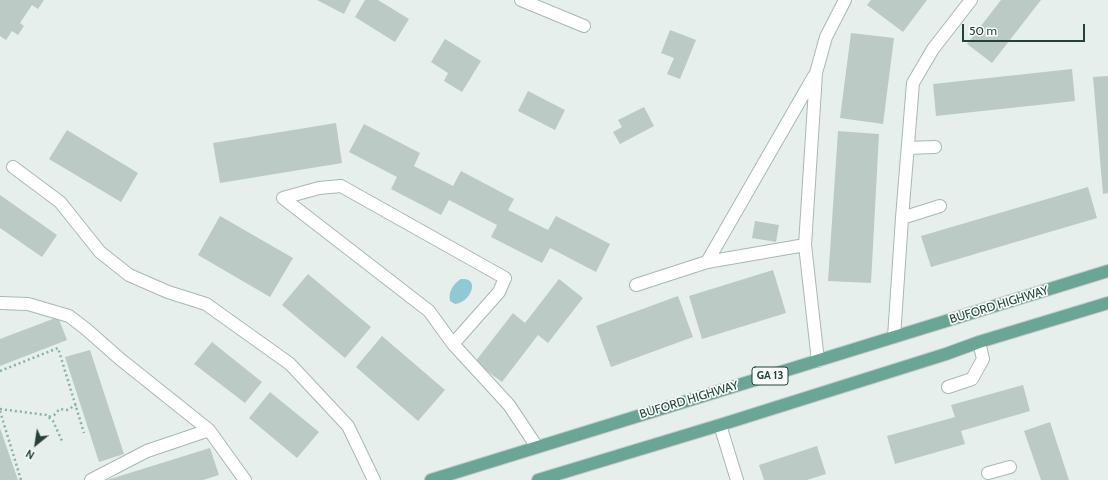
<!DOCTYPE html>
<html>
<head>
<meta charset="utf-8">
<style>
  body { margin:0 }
  #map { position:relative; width:1108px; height:480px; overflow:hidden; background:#e6efeb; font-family:Cabin,sans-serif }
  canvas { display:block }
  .north { position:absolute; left:16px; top:424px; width:40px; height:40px; -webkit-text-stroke:3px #f7fbf9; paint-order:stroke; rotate:210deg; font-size:11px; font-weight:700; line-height:16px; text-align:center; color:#24423a }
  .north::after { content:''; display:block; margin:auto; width:14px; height:18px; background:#24423a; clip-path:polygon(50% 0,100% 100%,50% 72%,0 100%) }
  .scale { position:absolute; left:962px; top:24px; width:123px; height:18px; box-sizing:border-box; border:2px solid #24423a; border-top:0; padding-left:5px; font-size:12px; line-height:14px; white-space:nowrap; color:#24423a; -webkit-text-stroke:3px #f7fbf9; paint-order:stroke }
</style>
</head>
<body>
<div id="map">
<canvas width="1108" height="480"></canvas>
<div class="north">N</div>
<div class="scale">50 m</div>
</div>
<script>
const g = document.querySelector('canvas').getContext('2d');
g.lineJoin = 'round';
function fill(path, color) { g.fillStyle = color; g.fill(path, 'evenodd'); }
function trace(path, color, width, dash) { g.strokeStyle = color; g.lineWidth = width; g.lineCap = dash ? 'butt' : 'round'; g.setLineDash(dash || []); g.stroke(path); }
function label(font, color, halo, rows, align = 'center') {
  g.font = font + ' Cabin,sans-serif'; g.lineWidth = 3.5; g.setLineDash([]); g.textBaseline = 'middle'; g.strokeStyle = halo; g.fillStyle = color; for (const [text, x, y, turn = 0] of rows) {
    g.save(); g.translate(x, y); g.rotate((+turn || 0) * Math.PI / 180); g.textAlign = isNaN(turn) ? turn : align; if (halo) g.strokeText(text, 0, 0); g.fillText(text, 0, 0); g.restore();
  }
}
fill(new Path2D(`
  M461,279C481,277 471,302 455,304L450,301C448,292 453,284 461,279Z`), '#8ec9d4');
fill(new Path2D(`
  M0,0H44L38,9L32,5L20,23L24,26L18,35L12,31L6,40L0,36Z
  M317,0H351L344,14Z
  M365,0H378L409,19L395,42L355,17Z
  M871,0H927L903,32L867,5Z
  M1001,0H1041L992,63L967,44Z
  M670,30L696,40L680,79L667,74L674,58L661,53Z
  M851,33L894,38L883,124L840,118Z
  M445,39L481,61L462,92L444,81L448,73L431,62Z
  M1072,69L1075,101L936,116L933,84Z
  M1108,76V193L1103,194L1093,77Z
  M528,91L565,110L555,130L518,111Z
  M644,107L654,126L620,144L613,132L622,127L618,120Z
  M336,123L342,163L220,183L213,143Z
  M364,124L420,153L414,166L453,186L461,171L514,199L508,210L548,230L556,216L610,244L596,272L550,248L542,263L491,237L497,225L449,200L441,215L391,189L397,177L349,152Z
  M67,130L138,173L121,202L49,159Z
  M838,131L879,134L871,283L828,281Z
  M1088,187L1097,218L931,267L921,236Z
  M0,195L57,235L42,257L0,228Z
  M220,216L293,258L270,297L198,255Z
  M755,221L779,225L776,242L752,238Z
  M773,270L786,313L702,339L689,296Z
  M308,274L371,327L345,358L282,305Z
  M559,279L583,298L548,343L538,335L502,382L475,362L513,313L525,323Z
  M678,296L693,337L611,367L596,326Z
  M58,317L67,340L0,366V339Z
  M382,336L445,390L418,421L356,367Z
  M212,342L262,382L245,403L194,364Z
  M90,350L124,454L99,462L65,357Z
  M1023,385L1030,411L961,431L965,444L895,464L887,436L955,417L951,405Z
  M270,392L319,432L297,458L249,418Z
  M1050,422L1069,480H1041L1024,431Z
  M0,428L18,480H0Z
  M817,446L826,474L807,480H764L759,465Z
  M210,448L219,475L203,480H107Z`), '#bbcac4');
const minor = new Path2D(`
  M521,0L584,26
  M908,148L935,147
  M13,167L60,202L100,252L129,275L168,292L206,304L290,364L348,426L374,480
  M902,218L940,206
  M707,262L814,76
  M636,285L707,262L805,245
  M0,303L28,304L69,316L86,329L120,359L209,430L245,480
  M894,337L902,218L913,83L933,49L971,0
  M453,344L499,292L505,278L341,186L319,188L283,198L429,311L453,344L509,405L537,447
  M818,361L805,245L816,73L826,37L845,0
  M948,387L972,379L983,359L979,342
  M720,425L737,480
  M988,473L1010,467
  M91,480L147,451L209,430`);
const major = new Path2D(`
  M431,480L1108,271
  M538,480L720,425L946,354L979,342L1108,303`);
trace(minor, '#a8b8b2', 14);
trace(major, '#c2cac8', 14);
trace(new Path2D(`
  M0,371L58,348L84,433
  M0,409L46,415L53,421L62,441
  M0,411L21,480
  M49,417C50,416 52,416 54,415C61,410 55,408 67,410L76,405`), '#86b3a5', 2.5, [2, 3]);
trace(minor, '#fff', 12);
trace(major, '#6aa596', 12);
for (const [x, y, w] of [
  [770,376,36]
]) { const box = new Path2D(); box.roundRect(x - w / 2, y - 9, w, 18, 3); g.fillStyle = '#f7fbf9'; g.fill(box); trace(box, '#24423a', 1); }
label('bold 11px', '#24423a', null, [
  ["GA 13",770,376]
]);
label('12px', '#24423a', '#f7fbf9', [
  ["BUFORD HIGHWAY",999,305,-17],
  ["BUFORD HIGHWAY",689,400,-17]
]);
</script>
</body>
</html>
